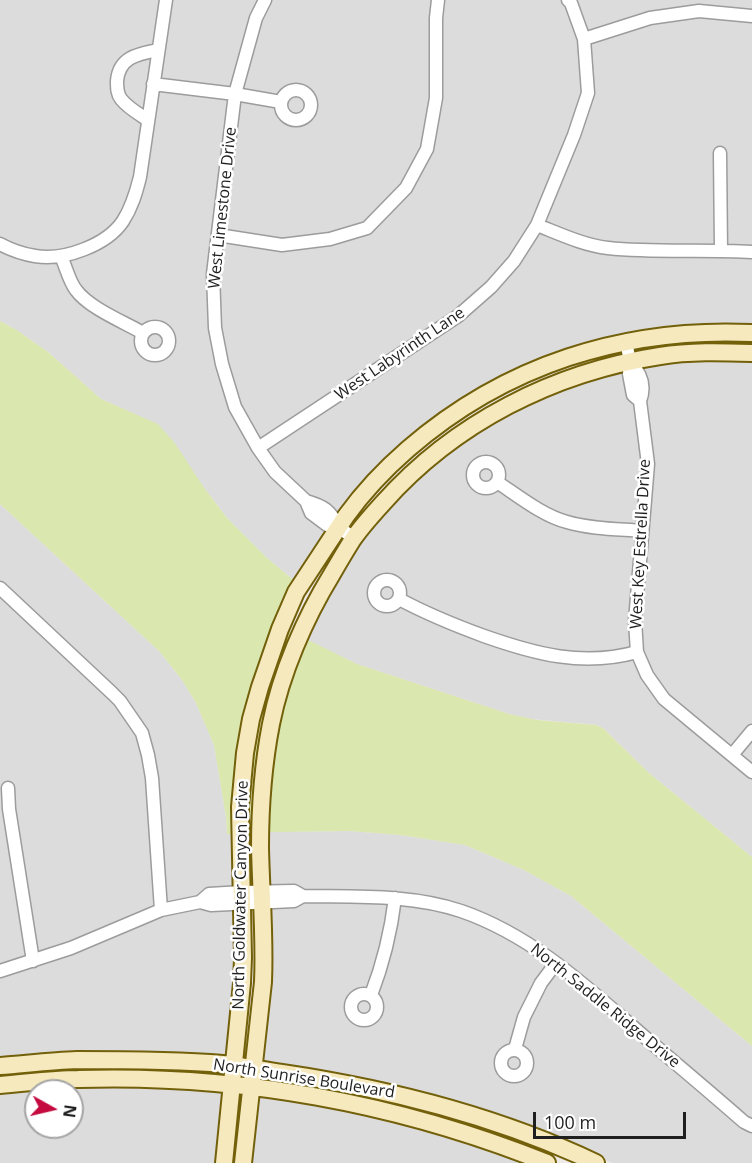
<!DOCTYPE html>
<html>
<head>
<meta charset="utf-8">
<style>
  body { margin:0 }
  #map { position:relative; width:752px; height:1163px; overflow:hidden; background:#efeae6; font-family:"Open Sans",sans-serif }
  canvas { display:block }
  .north { position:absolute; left:24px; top:1079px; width:60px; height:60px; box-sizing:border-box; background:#fff; border:2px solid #a5a5a5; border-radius:50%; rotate:98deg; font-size:16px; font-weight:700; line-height:24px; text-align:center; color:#1f1f1f }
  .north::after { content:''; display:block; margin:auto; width:21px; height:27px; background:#c40a3f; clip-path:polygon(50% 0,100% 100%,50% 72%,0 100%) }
  .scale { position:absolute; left:533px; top:1112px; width:153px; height:27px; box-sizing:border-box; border:3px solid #1f1f1f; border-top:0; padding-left:8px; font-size:18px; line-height:21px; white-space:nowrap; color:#1f1f1f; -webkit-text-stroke:4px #fff; paint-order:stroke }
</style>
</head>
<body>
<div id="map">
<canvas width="752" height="1163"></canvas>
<div class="north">N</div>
<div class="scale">100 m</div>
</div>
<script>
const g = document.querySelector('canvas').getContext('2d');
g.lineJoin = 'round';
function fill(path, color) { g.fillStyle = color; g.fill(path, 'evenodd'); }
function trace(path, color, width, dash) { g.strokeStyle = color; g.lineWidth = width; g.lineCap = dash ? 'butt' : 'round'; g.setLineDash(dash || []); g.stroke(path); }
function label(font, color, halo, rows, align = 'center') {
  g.font = font + ' "Open Sans",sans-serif'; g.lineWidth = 5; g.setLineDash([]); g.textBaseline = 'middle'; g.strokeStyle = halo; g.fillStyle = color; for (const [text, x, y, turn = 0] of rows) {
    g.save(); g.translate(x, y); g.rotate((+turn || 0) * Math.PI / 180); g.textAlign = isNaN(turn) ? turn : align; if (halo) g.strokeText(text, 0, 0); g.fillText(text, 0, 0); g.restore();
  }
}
fill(new Path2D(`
  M0,0H752V329L602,344L437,421L297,583L267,558L227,518L205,489L124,409L101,399L48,352L18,331L0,321Z
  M677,360H752V857L649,773L614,739L603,728L597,725L531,719L509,714L357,664L305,639L337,574L371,526L401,492L450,449L500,416L551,392L611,374Z
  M0,504L160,652L182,680L196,703L214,745L226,817L227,834L238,835L237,907L232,1042L227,1053L220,1057L0,1060Z
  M351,831L400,835L465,845L524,870L571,896L752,1046V1163H612L582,1148L264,1060L262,1054L266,832Z
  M83,1086H151L208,1089L275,1096L370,1113L456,1137L530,1163H0V1092ZM36,1091H72V1127H36Z`), '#dddcdd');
fill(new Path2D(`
  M0,321L18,331L48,352L101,399L158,424L174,442L205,489L227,518L267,558L297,583L278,625L357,664L509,714L537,720L596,725L603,728L614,739L649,773L752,857V1046L571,896L524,870L465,845L400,835L351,831L280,832H250L238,835L227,834L226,817L214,745L196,703L182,680L160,652L0,504Z`), '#dae7af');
const street = new Path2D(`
  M265,0L256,18L235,94L213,274L215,328L222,364L235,407L258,448L275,472L306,501L311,513L327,525L338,527L354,538
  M584,39L650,18L699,11L752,16
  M153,84L235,94L281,102
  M281 105a15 15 0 1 1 30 0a15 15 0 1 1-30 0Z
  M148,120C139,114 128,108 121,99C117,94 117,88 117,81C119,57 138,54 158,50
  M720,153L721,250
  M537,225C560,234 583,245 608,248C655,253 704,249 752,252
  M218,235L282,245L330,239L367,228L406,188L427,149L436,98V18L438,0
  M0,244C11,250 23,254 35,256C64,261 107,245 123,221C132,207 136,193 140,177L166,0
  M61,256C66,267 69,281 76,290C89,308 124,322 143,333
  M141 341a14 14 0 1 1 28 0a14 14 0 1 1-28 0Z
  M626,341L630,362L629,374L633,395L640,401
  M630,362C641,373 646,385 640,401L648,464L635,621L637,652L647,675L664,699L752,772
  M258,448L458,316L491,287L514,261L537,225L574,135L588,93L584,39L571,3L568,0
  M473 475a13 13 0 1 1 26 0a13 13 0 1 1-26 0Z
  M497,482C517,495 543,516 567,522C591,529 617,529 642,531
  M306,501C323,506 331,510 338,527
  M374 593a13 13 0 1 1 26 0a13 13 0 1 1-26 0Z
  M0,588L112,693L120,701L142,733L148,755L152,778L161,910
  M399,599C427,614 454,625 484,636C535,654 583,667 637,652
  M732,755L752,731
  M8,788L9,809L33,961
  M200,902L211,905L294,901L303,896
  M0,971L71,948L161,910L200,902L209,894L242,892L294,891L303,896C355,897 411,894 461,911C531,935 586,986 640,1033C675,1063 710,1092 744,1122L752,1126
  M351 1007a13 13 0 1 1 26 0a13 13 0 1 1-26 0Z
  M371,995C383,964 391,931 395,898
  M515,1049L524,1017L541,983L556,963
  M501 1063a13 13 0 1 1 26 0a13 13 0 1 1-26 0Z`);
const secondary = new Path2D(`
  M0,1066C26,1064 52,1061 77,1060C126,1060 175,1060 223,1064C243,1066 262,1070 282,1073C390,1089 497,1116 596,1163
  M0,1085C26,1083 52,1079 78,1079C238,1074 398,1103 547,1163
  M224,1163L242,983L243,958L240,807L245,753L251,719L260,687L280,629L296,592L346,516C364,491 385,469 408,449C505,365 624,327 752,333
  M243,1163L263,982C265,937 261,893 260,848C260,806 263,765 271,724C281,673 305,618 332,574C339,562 346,550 353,539C362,526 373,514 383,503C454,423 554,372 660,356C690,351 721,352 752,353`);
trace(street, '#9c9c9c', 15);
trace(secondary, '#72600a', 20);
trace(street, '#fff', 12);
trace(secondary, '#f6e9bd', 16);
label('16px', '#1f1f1f', '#fff', [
  ["West Limestone Drive",223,208,-84],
  ["West Labyrinth Lane",400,354,-34],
  ["West Key Estrella Drive",641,544,-87],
  ["North Goldwater Canyon Drive",241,895,-89],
  ["North Saddle Ridge Drive",605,1006,39],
  ["North Sunrise Boulevard",304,1079,9]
]);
</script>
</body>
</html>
